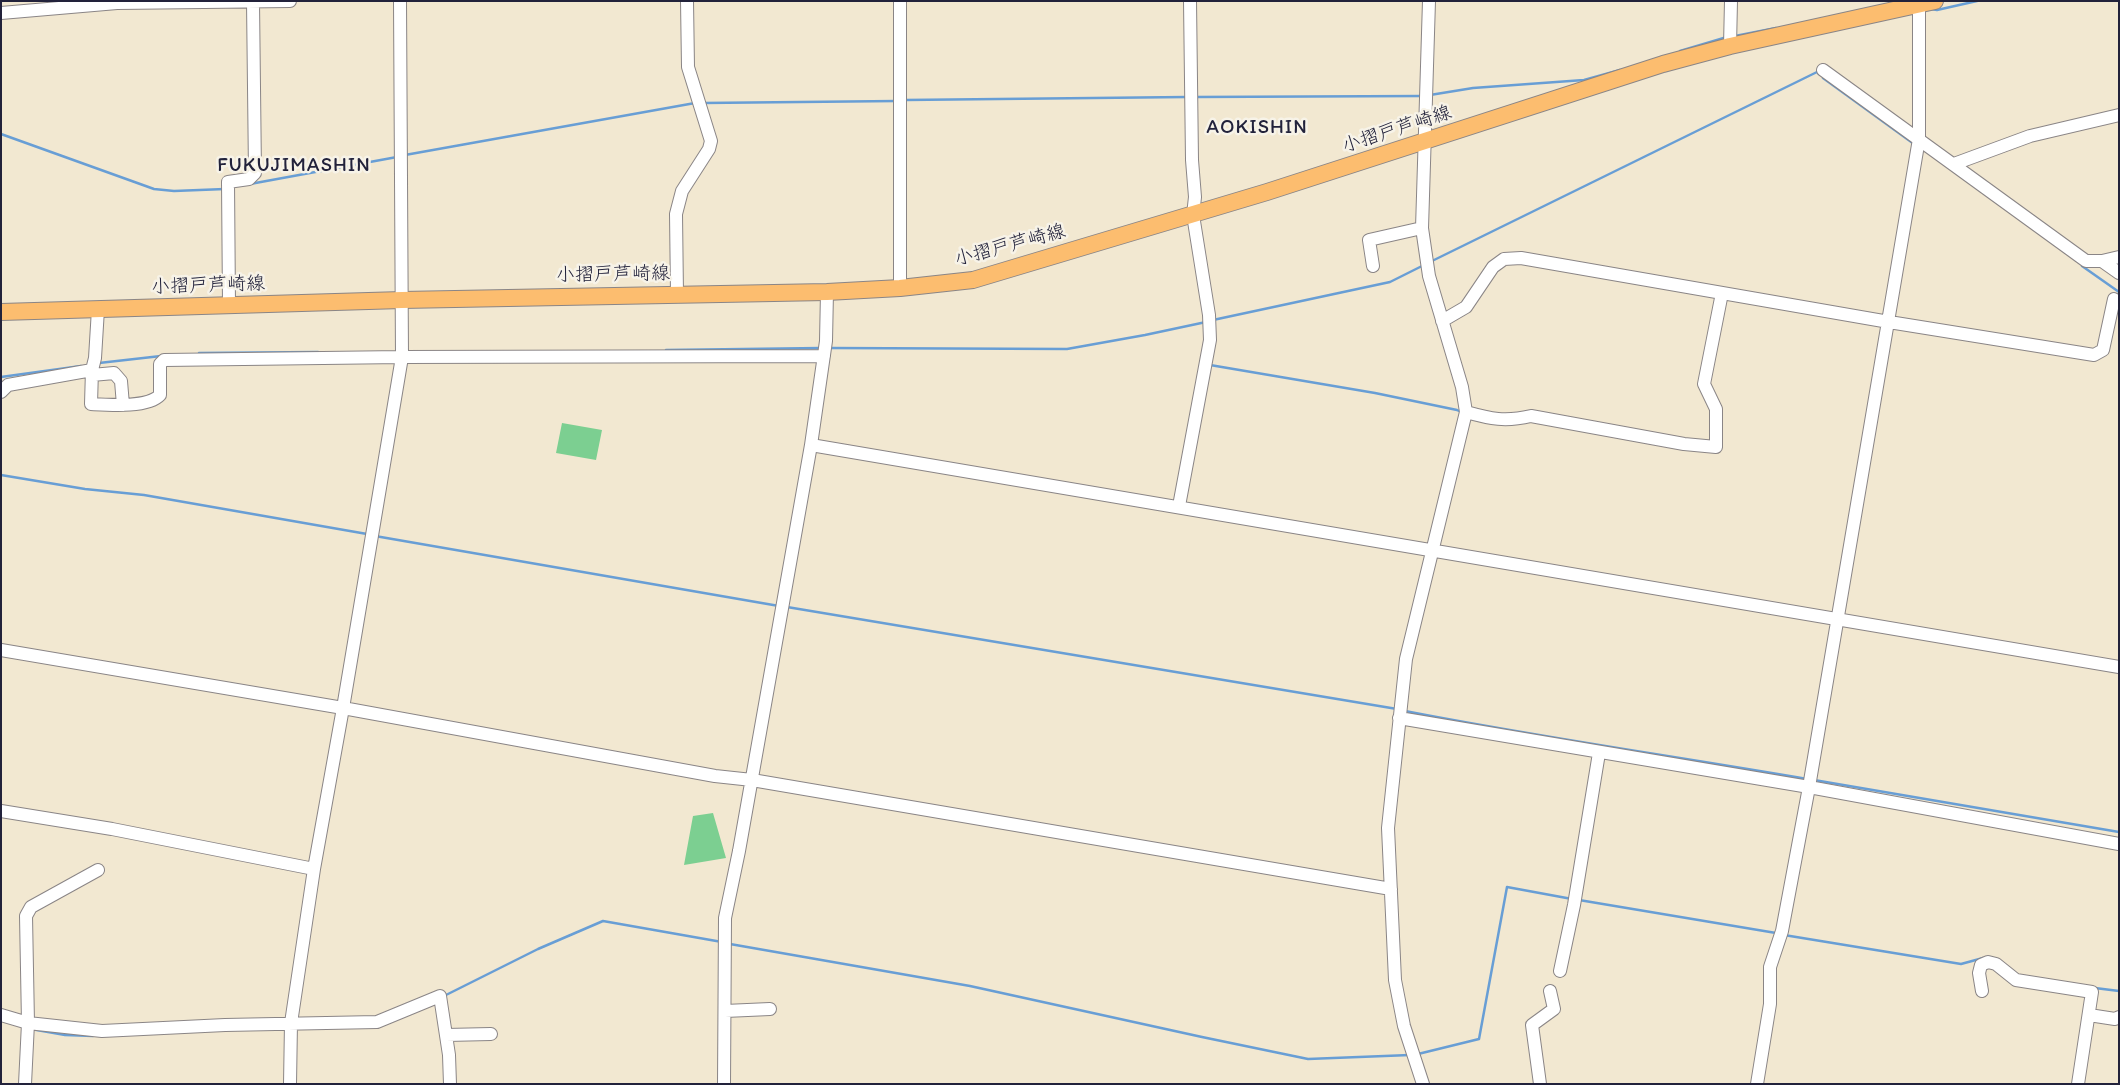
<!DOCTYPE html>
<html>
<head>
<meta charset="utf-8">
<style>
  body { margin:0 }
  #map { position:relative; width:2120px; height:1085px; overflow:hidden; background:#f2e8d1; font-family:Itim,sans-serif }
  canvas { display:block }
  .frame { position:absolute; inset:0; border:2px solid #22223b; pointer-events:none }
</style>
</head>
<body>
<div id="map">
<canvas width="2120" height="1085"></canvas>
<div class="frame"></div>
</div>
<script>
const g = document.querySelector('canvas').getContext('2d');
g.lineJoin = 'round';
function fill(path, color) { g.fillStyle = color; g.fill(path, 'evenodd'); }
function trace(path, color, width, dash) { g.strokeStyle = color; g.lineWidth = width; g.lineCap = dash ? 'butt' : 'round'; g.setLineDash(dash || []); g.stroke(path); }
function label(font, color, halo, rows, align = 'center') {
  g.font = font + ' Itim,"Klee One",sans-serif'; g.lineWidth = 5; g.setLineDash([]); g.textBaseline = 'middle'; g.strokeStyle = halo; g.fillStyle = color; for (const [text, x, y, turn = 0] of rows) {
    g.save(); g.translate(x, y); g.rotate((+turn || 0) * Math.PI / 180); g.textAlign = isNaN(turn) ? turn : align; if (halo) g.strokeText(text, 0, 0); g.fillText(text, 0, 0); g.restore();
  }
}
fill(new Path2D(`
  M562,423L602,430L596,460L556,453Z
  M713,813L726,858L684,865L693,816Z`), '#7ccf91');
trace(new Path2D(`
  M1931,9L1937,10L1977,1
  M1735,36L1776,28
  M1680,51L1727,37
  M1823,78L1914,144
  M1430,95L1473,88L1584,80L1620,70
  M1195,97L1422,96
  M905,100L1187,97
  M703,103L897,101
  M1,134L154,189L174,191L225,189
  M405,155L695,103
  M250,184L397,157
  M1432,261L1817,72L1819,74
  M2082,266L2119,292
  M1213,320L1390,282L1422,266
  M829,348L1067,349L1145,335L1206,322
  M666,350L821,348
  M199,353L318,352
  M99,363L161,356
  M1210,365L1375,393L1457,410L1461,412
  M1,377L81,366
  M1,475L85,489L144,495L367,534
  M375,536L779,606
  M787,607L1397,709
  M1405,711C1538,737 1673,756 1807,779
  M1814,780L2119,832
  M1579,900L1776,933
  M1784,935L1961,964L1983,958
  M730,944L970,986L1202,1037L1308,1059L1410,1055
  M2095,988L2119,991
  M444,996L538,949L603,921L722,942
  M31,1029L65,1035L93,1036
  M1418,1054L1479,1039L1507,887L1572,899`), '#689ed5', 2.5);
const minor = new Path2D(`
  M1,13L117,3L290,1
  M1730,46L1731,1
  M1823,70L2086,261H2102L2119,273
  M1954,164L2030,136L2119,115
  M2102,261L2119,257
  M1373,266L1369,240L1422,228
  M900,288V1
  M677,294L676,214L682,191L709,149L711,141L688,67L687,1
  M229,305L228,182L249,179L255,173L253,2
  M1442,321L1466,307L1493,267L1504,259L1521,258L1889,322L2094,355L2103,350L2114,299
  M92,370L91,404C109,405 148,408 160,395V364L164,360L402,357L824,356
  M92,375L114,373L121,381L123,405
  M1,392L8,385L92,370L95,358L98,309
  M1466,412C1491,419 1505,422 1531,416L1684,444L1716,447V409L1704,384L1722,293
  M811,445L2119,667
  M1179,506L1210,340L1209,315L1193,215L1195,197L1192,160L1190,1
  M1,650L343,708L715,776L752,780L1391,889
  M1399,718L1809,787L2119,844
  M1,811L112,829L314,869
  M1560,971L1574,905L1599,753
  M1982,991L1979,973L1981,965L1988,962L1996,964L2016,980L2092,992L2078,1084
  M725,1011L770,1009
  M1,1015L28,1023L102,1031L225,1025L377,1022L440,996L449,1055L450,1084
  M2089,1015L2115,1019L2119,1017
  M446,1035L491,1034
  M25,1084L28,1023L26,916L31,907L98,870
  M290,1084L291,1023L314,869L343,708L402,357L400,1
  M724,1084L725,918L739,851L811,445L826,341L827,292
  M1423,1084L1404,1026L1395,980L1388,828L1406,659L1466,412L1462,387L1429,276L1422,228L1429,1
  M1540,1084L1532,1025L1554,1009L1550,991
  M1757,1084L1770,1004V967L1782,931L1809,787L1919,139V5`);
const major = new Path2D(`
  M1,312L402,300L827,292L900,288L973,280L1267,192L1663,64L1730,46L1935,1`);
trace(minor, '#8a8586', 14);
trace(major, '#8a8586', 18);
trace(minor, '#fff', 12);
trace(major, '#fcbd6f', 16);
label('19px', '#22223b', '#f7f3e8', [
  ["小摺戸芦崎線",1397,130,-18],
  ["小摺戸芦崎線",1010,246,-15],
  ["小摺戸芦崎線",613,275,-1],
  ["小摺戸芦崎線",208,286,-2]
]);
g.letterSpacing = '1px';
label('20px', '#22223b', '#f7f3e8', [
  ["AOKISHIN",1257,128],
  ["FUKUJIMASHIN",294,166]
]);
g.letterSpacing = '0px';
</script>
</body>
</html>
